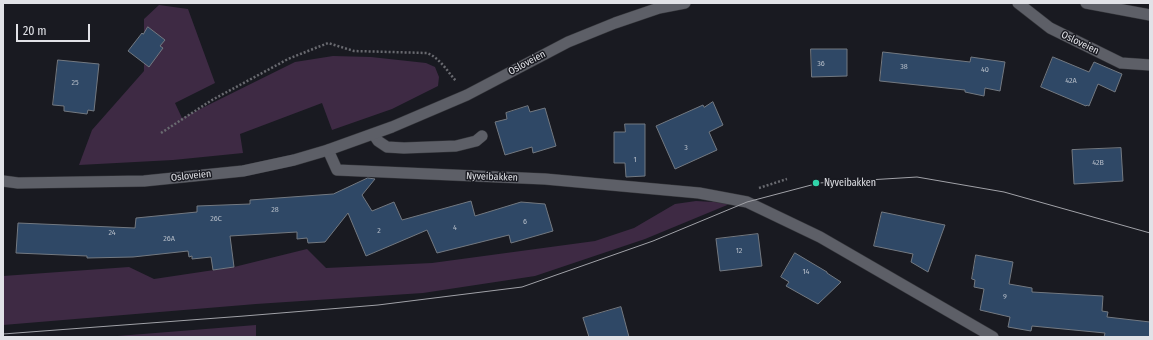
<!DOCTYPE html>
<html>
<head>
<meta charset="utf-8">
<style>
  body { margin:0 }
  #map { position:relative; width:1153px; height:340px; overflow:hidden; background:#191a21; font-family:"Fira Sans Condensed",sans-serif }
  canvas { display:block }
  .frame { position:absolute; inset:0; border:4px solid #e1e2e7; pointer-events:none }
  .scale { position:absolute; left:16px; top:24px; width:74px; height:18px; box-sizing:border-box; border:2px solid #e1e2e7; border-top:0; padding-left:5px; font-size:12px; line-height:14px; white-space:nowrap; color:#e1e2e7; -webkit-text-stroke:3px #191a21; paint-order:stroke }
</style>
</head>
<body>
<div id="map">
<canvas width="1153" height="340"></canvas>
<div class="frame"></div>
<div class="scale">20 m</div>
</div>
<script>
const g = document.querySelector('canvas').getContext('2d');
g.lineJoin = 'round';
function fill(path, color) { g.fillStyle = color; g.fill(path, 'evenodd'); }
function trace(path, color, width, dash) { g.strokeStyle = color; g.lineWidth = width; g.lineCap = dash ? 'butt' : 'round'; g.setLineDash(dash || []); g.stroke(path); }
function label(font, color, halo, rows, align = 'center') {
  g.font = font + ' "Fira Sans Condensed",sans-serif'; g.lineWidth = 3; g.setLineDash([]); g.textBaseline = 'middle'; g.strokeStyle = halo; g.fillStyle = color; for (const [text, x, y, turn = 0] of rows) {
    g.save(); g.translate(x, y); g.rotate((+turn || 0) * Math.PI / 180); g.textAlign = isNaN(turn) ? turn : align; if (halo) g.strokeText(text, 0, 0); g.fillText(text, 0, 0); g.restore();
  }
}
fill(new Path2D(`
  M159,5L188,9L215,83L175,103L182,118L295,62L333,56L371,57L426,63L435,67L439,77L438,86L392,109L332,130L322,103L240,134L243,153L173,160L79,165L92,130L144,71V19Z
  M696,201L732,203L645,239L535,276L423,293L256,304L3,325V276L129,267L154,279L234,267L307,249L326,268L432,263L595,241L634,228L675,204Z
  M256,325V337H105Z`), '#3e2a44');
const building = new Path2D(`
  M148,27L165,40L160,46L163,48L149,67L128,51L142,33L143,34Z
  M811,49H847V76L812,77Z
  M883,52L970,62L971,57L1005,62L1000,91L985,88L984,96L965,92V90L880,81Z
  M1053,57L1089,72L1094,62L1122,74L1115,92L1098,84L1089,106L1087,105L1086,106L1041,87Z
  M58,60L99,64L94,111L88,110L87,114L64,111V106L53,105Z
  M713,102L723,125L709,132L717,150L675,169L656,126L703,105L704,107Z
  M528,106L530,112L545,108L556,146L533,153L532,147L505,155L495,122L507,119L506,113Z
  M625,124H645V176L626,177L625,163H614V132H625Z
  M1121,148L1123,181L1074,184L1072,150Z
  M368,178L375,179L362,195L372,211L394,202L402,220L471,201L475,216L521,202L545,204L553,231L511,243L509,235L437,253L427,230L366,256L348,213L325,242L308,243L307,238L297,239V232L230,236L234,267L213,270L211,257L192,259V256L189,257L188,251L133,257L87,258V256L16,253L18,223L135,228L136,218L197,212V206L250,204V200L333,194Z
  M882,212L945,225L928,272L911,262L913,254L874,246Z
  M758,234L762,266L720,271L716,239Z
  M795,253L827,272V273L841,282L818,304L786,286L789,282L781,277Z
  M976,255L1013,262L1009,284L1032,288V292L1103,296L1102,311L1108,312L1107,317L1150,322V337H1104L1105,333L1032,326L1031,331L1008,327L1010,317L980,310L984,289L974,287L975,280L972,279Z
  M621,307L629,337H589L583,318Z`);
fill(building, '#2f4866');
trace(building, '#737981', 1);
const service = new Path2D(`
  M1018,3L1050,28L1121,63L1150,65
  M374,135L378,141L387,147L404,148L456,146L476,141L482,136`);
const minor = new Path2D(`
  M328,150L337,170L545,179L699,193L747,202L820,237L993,337`);
const tertiary = new Path2D(`
  M1086,3L1150,15
  M3,181L18,183L144,181L243,171L294,160L328,150L392,127L467,95L568,42L615,23L659,8L685,3`);
trace(service, '#35363b', 12);
trace(minor, '#35363b', 12);
trace(tertiary, '#35363b', 12);
trace(new Path2D(`
  M161,133L212,100L264,72L288,59L328,43L354,51L427,53C440,58 447,71 456,81
  M759,188L787,179`), '#696a70', 2.5, [2, 2]);
trace(service, '#5d5f67', 11);
trace(minor, '#5d5f67', 11);
trace(tertiary, '#5d5f67', 11);
trace(new Path2D(`
  M3,334L244,316L378,305L522,287L653,241L747,202L819,183L917,177L1004,192L1150,233`), '#a1a2a8', 1);
for (const [x, y, r, color] of [
  [816,183,4,"#31d4a9"]
]) { const dot = new Path2D(); dot.arc(x, y, r, 0, 2 * Math.PI); g.fillStyle = color; g.fill(dot); trace(dot, '#191a21', 1.5); }
label('8px', '#b4bcc7', null, [
  ["36",821,64],
  ["38",904,67],
  ["40",985,70],
  ["42A",1071,81],
  ["25",75,83],
  ["3",686,148],
  ["1",635,160],
  ["42B",1098,163],
  ["28",275,210],
  ["26C",216,219],
  ["6",525,222],
  ["4",455,228],
  ["2",379,231],
  ["24",112,233],
  ["26A",169,239],
  ["12",739,251],
  ["14",806,272],
  ["9",1005,297]
]);
label('10px', '#e1e2e7', '#191a21', [
  ["Osloveien",1080,43,26],
  ["Osloveien",527,63,-28],
  ["Osloveien",191,176,-6],
  ["Nyveibakken",492,177,2]
]);
label('10px', '#e1e2e7', '#191a21', [
  ["Nyveibakken",824,183]
], 'left');
</script>
</body>
</html>
